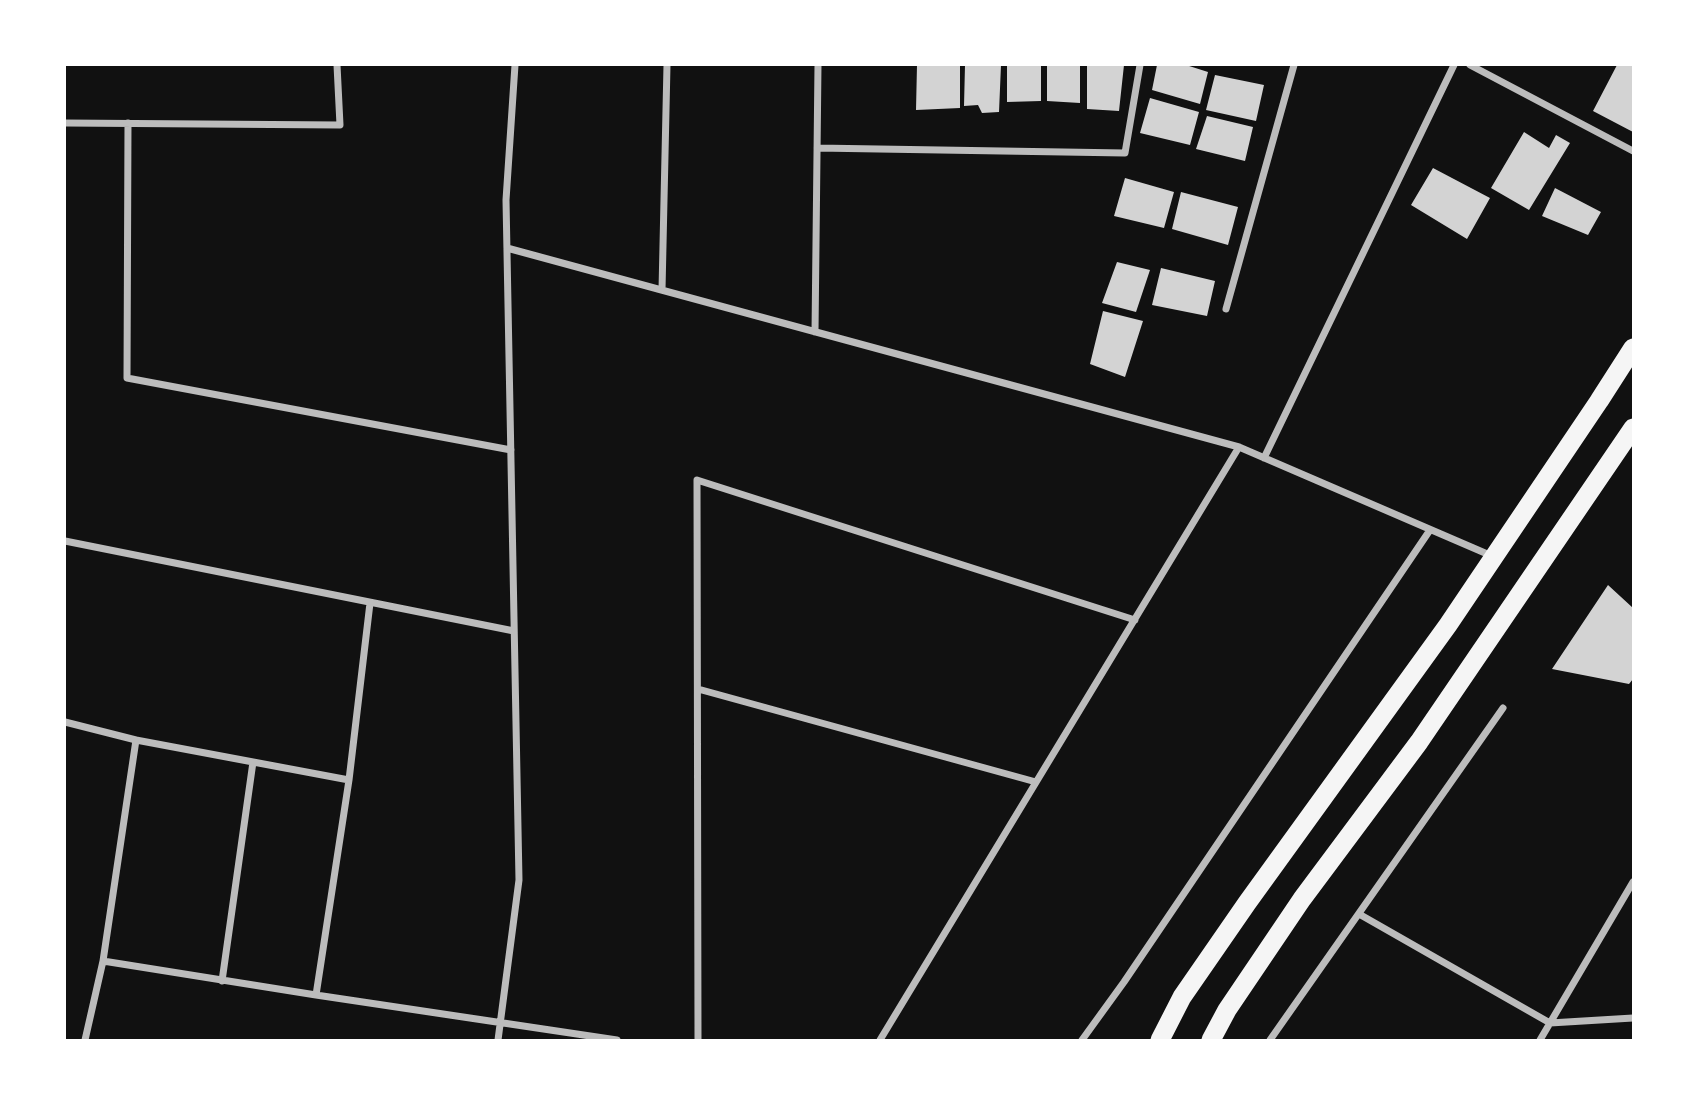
<!DOCTYPE html>
<html>
<head>
<meta charset="utf-8">
<style>
  body { margin:0 }
  #map { position:relative; width:1698px; height:1105px; overflow:hidden; background:#111; font-family:Bitter,serif }
  canvas { display:block }
  .frame { position:absolute; inset:0; border:66px solid #fff; pointer-events:none }
</style>
</head>
<body>
<div id="map">
<canvas width="1698" height="1105"></canvas>
<div class="frame"></div>
</div>
<script>
const g = document.querySelector('canvas').getContext('2d');
g.lineJoin = 'round';
function fill(path, color) { g.fillStyle = color; g.fill(path, 'evenodd'); }
function trace(path, color, width, dash) { g.strokeStyle = color; g.lineWidth = width; g.lineCap = dash ? 'butt' : 'round'; g.setLineDash(dash || []); g.stroke(path); }
fill(new Path2D(`
  M917,65H960V108L916,110Z
  M965,65H1001L999,112L982,113L978,105L964,106Z
  M1007,65H1041V101L1007,102Z
  M1047,65H1080V103L1047,101Z
  M1087,65H1124L1119,111L1087,109Z
  M1157,65H1186L1208,72L1200,104L1152,90Z
  M1617,65H1633V132L1593,111Z
  M1215,75L1264,85L1256,121L1206,110Z
  M1150,98L1199,112L1190,145L1140,133Z
  M1207,116L1253,127L1245,161L1196,149Z
  M1524,132L1549,148L1556,135L1570,143L1529,210L1491,188Z
  M1433,168L1490,198L1467,239L1411,205Z
  M1125,178L1174,192L1164,228L1114,216Z
  M1555,188L1601,212L1588,235L1542,216Z
  M1181,192L1238,207L1228,245L1172,229Z
  M1117,262L1150,270L1136,312L1102,303Z
  M1161,268L1215,281L1207,316L1152,305Z
  M1103,311L1143,321L1125,377L1090,364Z
  M1608,585L1633,608V679L1629,684L1552,669Z`), '#d3d3d3');
trace(new Path2D(`
  M1470,65L1633,151
  M65,123L340,125L337,65
  M128,123L127,378L511,450
  M817,148L1125,153L1140,65
  M507,248L1239,447
  M662,290L667,65
  M1226,309L1294,65
  M815,332L818,65
  M1264,458L1454,65
  M65,541L514,631
  M698,689L1036,782
  M65,722L136,740
  M349,780L370,603
  M1359,914L1550,1023L1633,1018
  M222,981L253,762
  M316,995L617,1040
  M85,1040L103,961L136,740L349,780L316,995L103,961
  M498,1040L519,880L506,200L515,65
  M698,1040L697,480L1135,620
  M880,1040L1239,447L1492,556
  M1082,1040L1124,982L1430,530
  M1270,1040L1503,708
  M1540,1040L1633,882`), '#bcbcbc', 7);
trace(new Path2D(`
  M1160,1040L1182,997L1247,903L1448,625L1599,401L1633,348
  M1211,1040L1227,1010L1302,899L1419,742L1633,428`), '#f5f5f5', 19);
</script>
</body>
</html>
